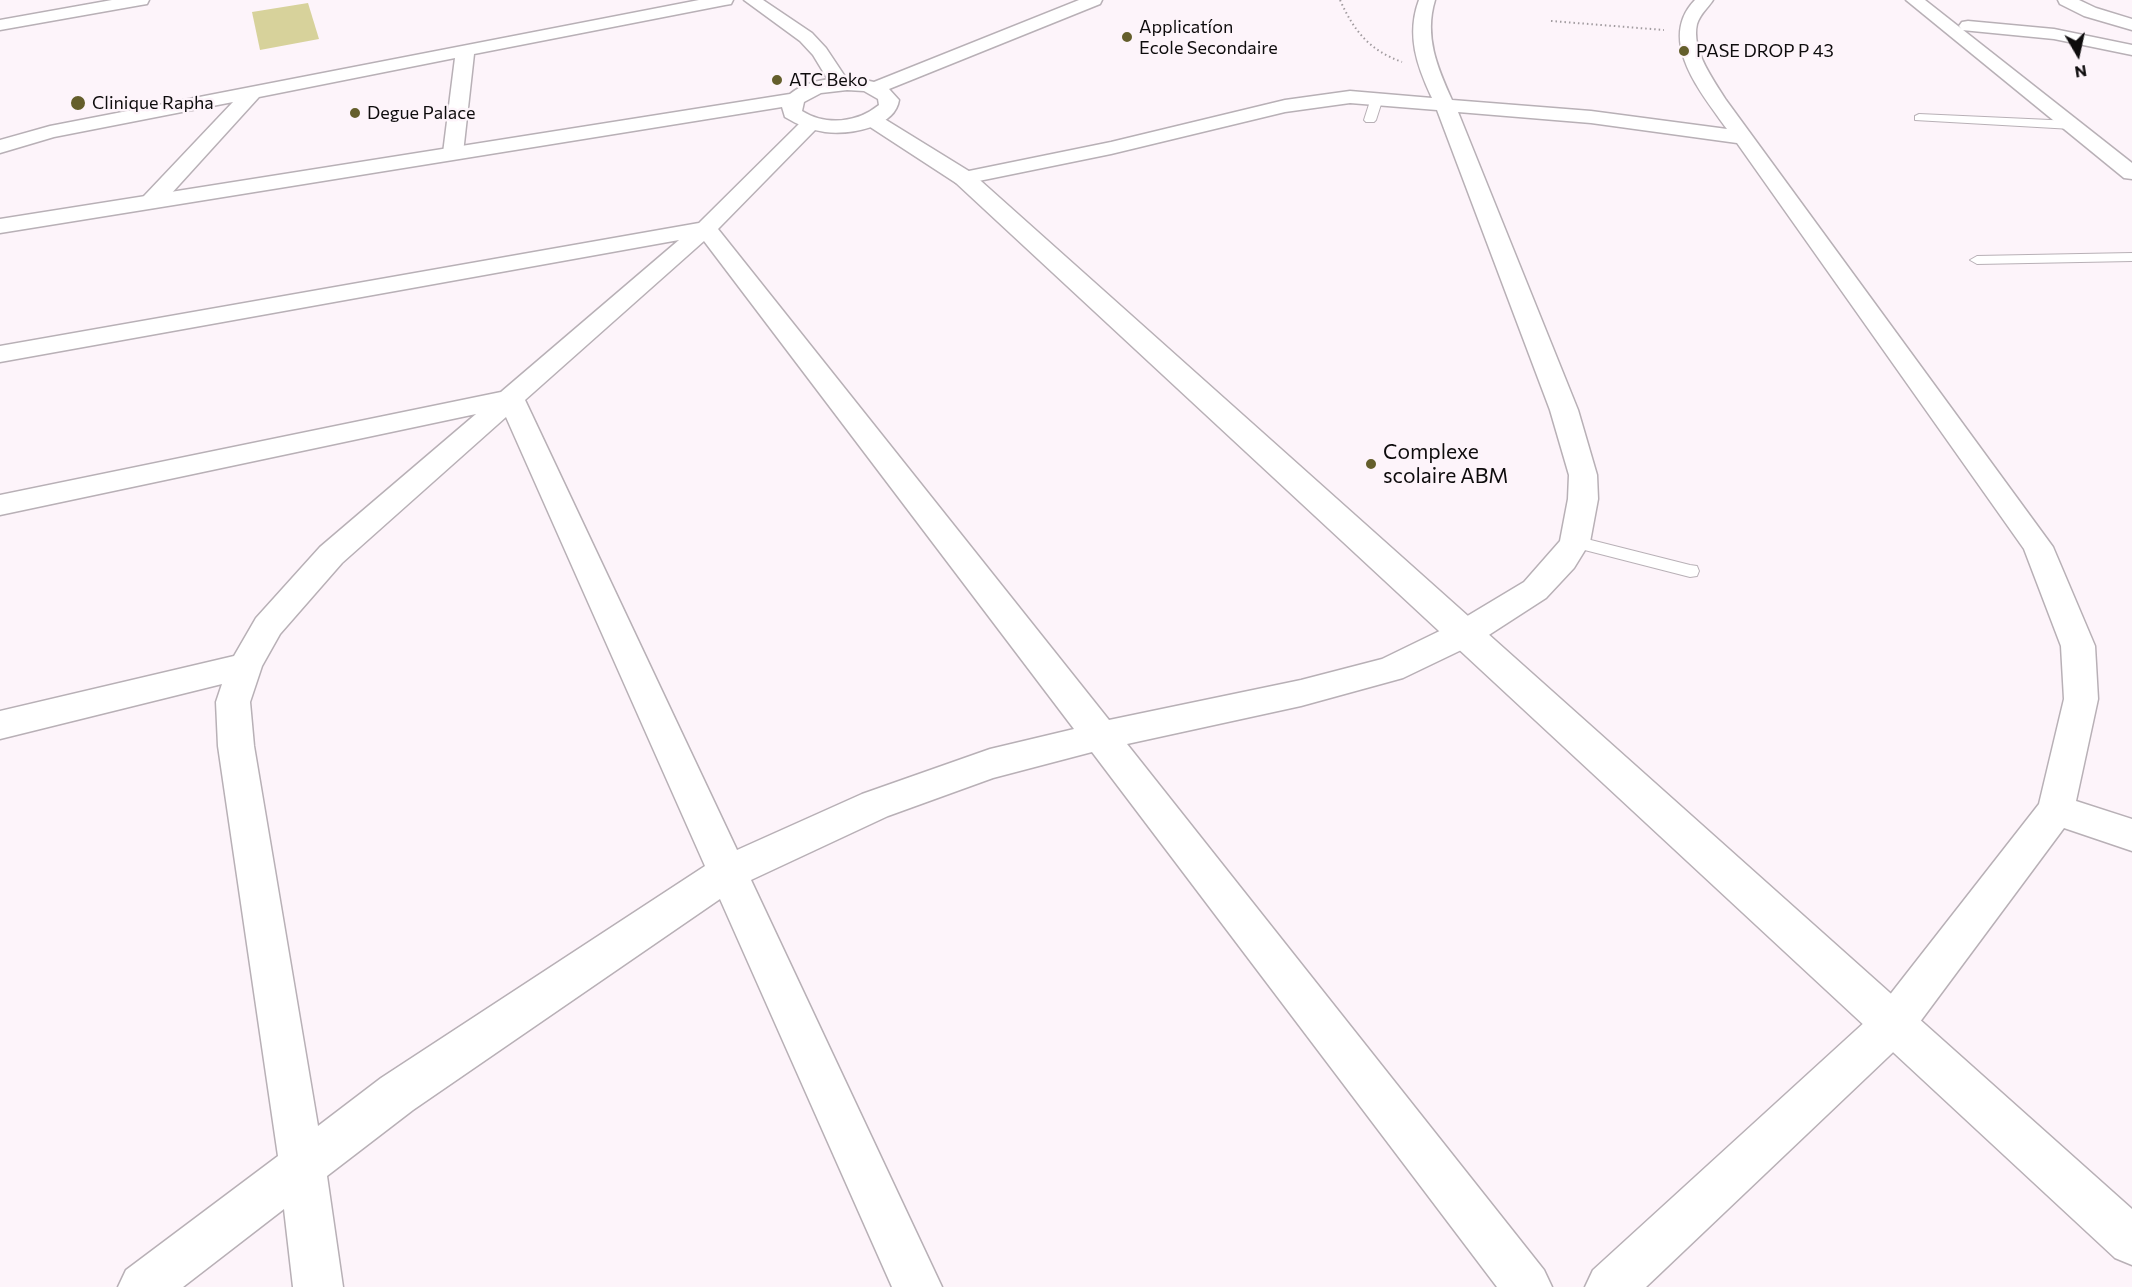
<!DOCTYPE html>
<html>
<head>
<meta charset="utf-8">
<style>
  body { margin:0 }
  #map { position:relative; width:2132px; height:1287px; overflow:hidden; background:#fdf4fa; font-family:Commissioner,sans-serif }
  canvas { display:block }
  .north { position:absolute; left:2048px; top:24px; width:60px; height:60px; -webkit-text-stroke:4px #fdf4fa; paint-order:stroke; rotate:171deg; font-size:16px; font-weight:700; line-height:24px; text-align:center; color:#0e0c0d }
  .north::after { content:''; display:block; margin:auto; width:21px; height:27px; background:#0e0c0d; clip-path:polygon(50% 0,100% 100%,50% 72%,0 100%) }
</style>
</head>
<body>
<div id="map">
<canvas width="2132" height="1287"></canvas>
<div class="north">N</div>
</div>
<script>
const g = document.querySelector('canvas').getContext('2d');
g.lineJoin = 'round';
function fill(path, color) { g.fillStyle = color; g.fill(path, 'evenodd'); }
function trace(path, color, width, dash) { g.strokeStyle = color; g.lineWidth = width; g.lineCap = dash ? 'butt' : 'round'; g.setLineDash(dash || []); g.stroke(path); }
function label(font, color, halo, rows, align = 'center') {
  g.font = font + ' Commissioner,sans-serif'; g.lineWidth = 5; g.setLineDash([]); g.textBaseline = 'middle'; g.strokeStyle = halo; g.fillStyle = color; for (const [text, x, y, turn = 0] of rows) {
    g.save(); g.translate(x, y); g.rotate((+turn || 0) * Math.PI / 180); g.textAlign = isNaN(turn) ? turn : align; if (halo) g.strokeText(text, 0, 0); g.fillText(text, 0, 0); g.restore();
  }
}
fill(new Path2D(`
  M308,3L319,39L260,50L252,12Z`), '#d7d29b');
const service = new Path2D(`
  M1377,95L1383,98L1376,120L1374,122H1366L1364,120L1371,98Z
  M1919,114L2072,121L2078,125L2072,129L1915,120V116Z
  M2132,253V261L1977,264L1970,260L1977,256Z
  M1575,536L1690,565L1697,566L1699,571L1697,576L1690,577L1569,546L1566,542L1569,538Z`);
const minor = new Path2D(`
  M112,0H149L147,4L141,5L0,30V20Z
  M699,0H733L731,4L725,5L474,54L463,153L460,157L453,159L446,157L443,153L455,58L259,97L160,206L152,208L144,206L141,201L144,196L233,102L54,137L0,153V140L50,126Z
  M1419,0H1435C1424,36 1437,67 1452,100L1591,111L1727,129C1702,94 1656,40 1695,0H1713C1708,8 1700,14 1697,24C1691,50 1713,79 1726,100L2053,547L2095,646L2098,699L2076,801L2132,819V851L2064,828L1908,1038L1646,1287H1585L1593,1270L1878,1010L2039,804L2064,699L2061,646L2024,549L1737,143L1591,123L1458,112L1578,410L1597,475L1598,499L1590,542L1574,568L1546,598L1478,642L1403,678L1301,706L1127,744L1544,1270L1552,1287H1497L1092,752L993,778L888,816L751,880L942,1287H892L720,899L413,1110L327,1176L343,1287H293L284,1209L183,1287H118L126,1270L278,1156L218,746L216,702L222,684L0,739V711L234,656L256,618L320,547L476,414L0,515V495L501,392L679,240L0,362V346L699,223L804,119H818L821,123L818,127L718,229L1109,720L1301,680L1382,659L1454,624L1524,582L1560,541L1568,499L1569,475L1550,410L1437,110L1350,103L1285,112L1111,154L964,184L956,183L953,178L956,173L964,172L1111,142L1285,100L1350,91L1432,98C1417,66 1406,35 1419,0ZM704,241L1074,729L990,749L862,794L737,850L525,400ZM506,417L705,866L381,1078L318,1126L254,746L250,702L262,666L280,634L342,563Z
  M2058,0H2079L2096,8L2132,19V30L2084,16L2060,4Z
  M1968,21L2054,29L2132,45V55L2054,39L1962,30L1959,26L1962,22Z`);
const tertiary = new Path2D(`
  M744,0H763L812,33L826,48L850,84L847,88H833L813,55L800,41Z
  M871,113L878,115L972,173L2132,1209V1265L2115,1258L956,183L864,123L861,119L864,115Z`);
const secondary = new Path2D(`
  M1079,0H1102L1100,4L889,89L899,100C895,128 848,135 825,132C811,130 798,125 785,117L782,107L0,233V219L790,94C811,76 849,76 874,82ZM847,90L864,91L878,99L879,105C857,123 826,126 802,111L804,102L821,93Z`);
const trunk = new Path2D(`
  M1906,0H1925L2132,163V179L2124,178Z`);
trace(service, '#b8b0b6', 2);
trace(minor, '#b8b0b6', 3);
trace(tertiary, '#b8b0b6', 3);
trace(secondary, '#b8b0b6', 3);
trace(trunk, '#b8b0b6', 3);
trace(new Path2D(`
  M1340,0C1354,31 1369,50 1402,62
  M1551,21L1664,30`), '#a19b9f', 2, [1.5, 3]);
fill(service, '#fff');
fill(minor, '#fff');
fill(tertiary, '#fff');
fill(secondary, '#fff');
fill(trunk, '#fff');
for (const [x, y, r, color] of [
  [1127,37,6,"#645e2b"],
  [1684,51,6,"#645e2b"],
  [777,80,6,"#645e2b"],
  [78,103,8,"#645e2b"],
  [355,113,6,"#645e2b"],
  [1371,464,6,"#645e2b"]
]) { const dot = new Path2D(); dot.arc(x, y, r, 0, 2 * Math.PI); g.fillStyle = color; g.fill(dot); trace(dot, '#fdf4fa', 2); }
label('18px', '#0e0c0d', '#fdf4fa', [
  ["Applicatíon",1139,27],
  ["Ecole Secondaire",1139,48],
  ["PASE DROP P 43",1696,51],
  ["ATC Beko",789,80],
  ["Clinique Rapha",92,103],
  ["Degue Palace",367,113]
], 'left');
label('21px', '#0e0c0d', '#fdf4fa', [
  ["Complexe",1383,452],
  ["scolaire ABM",1383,476]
], 'left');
</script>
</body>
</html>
